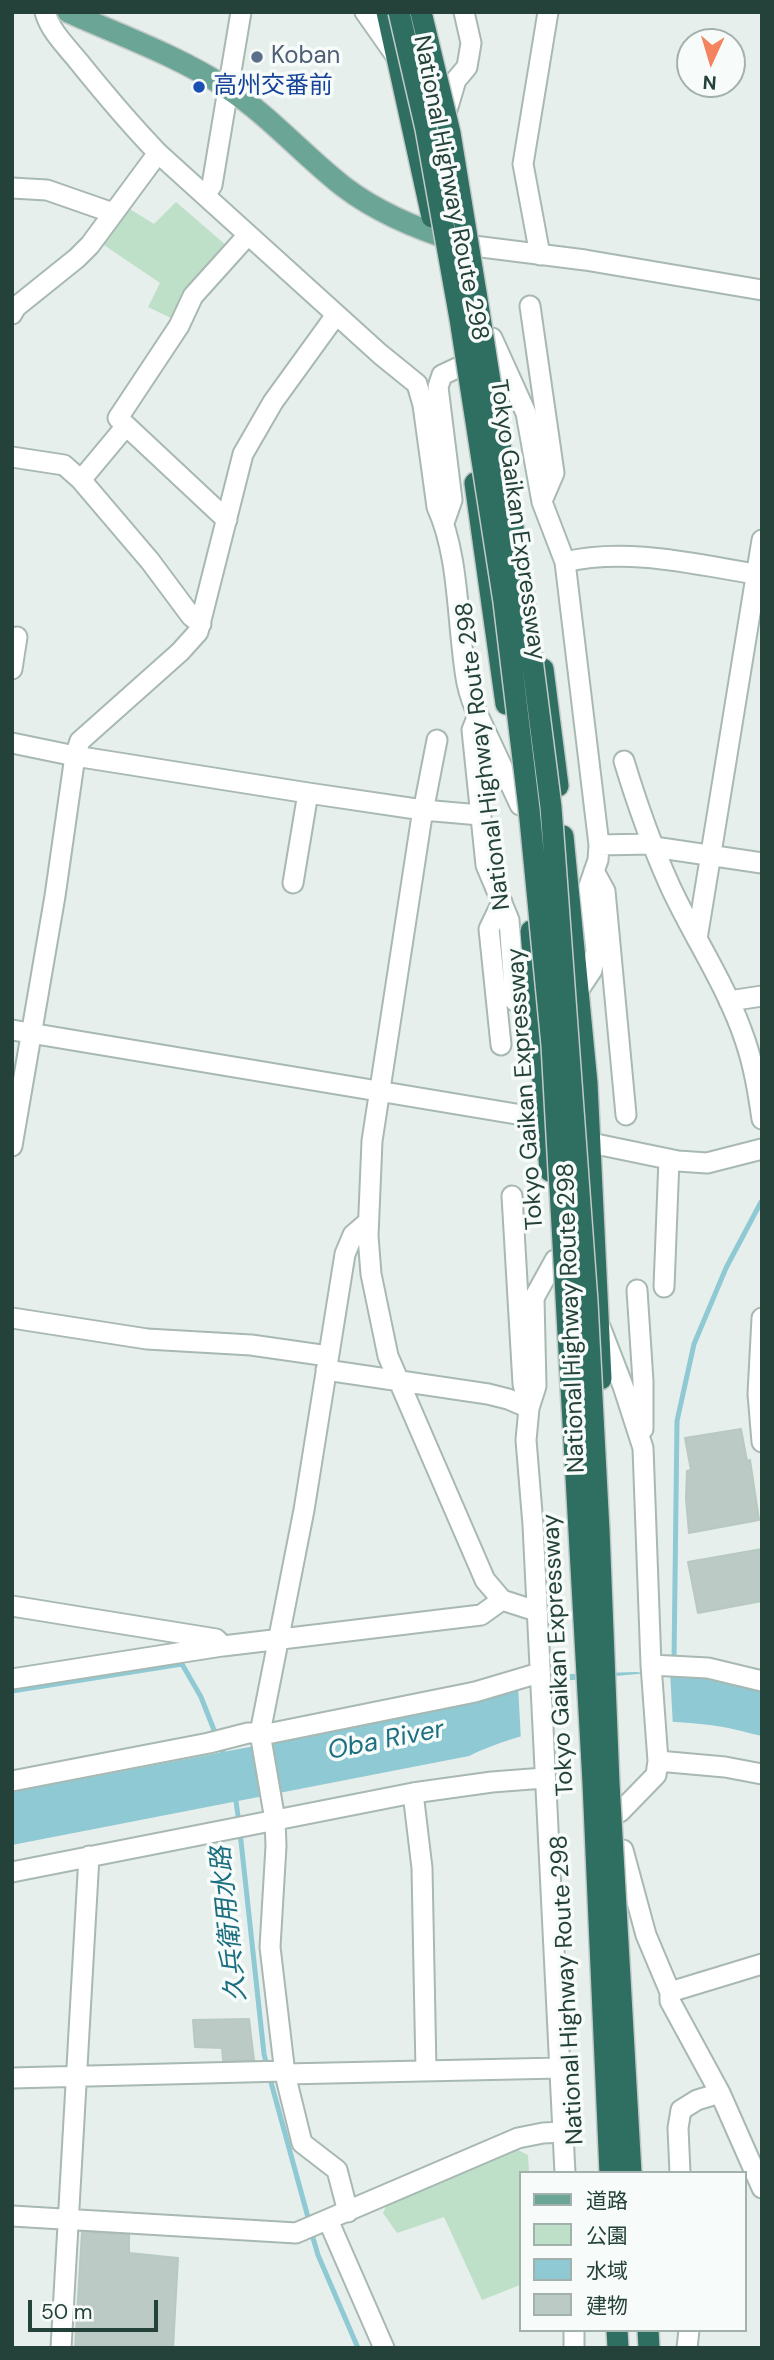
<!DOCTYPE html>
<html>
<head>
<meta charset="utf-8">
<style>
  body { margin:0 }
  #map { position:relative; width:774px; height:2360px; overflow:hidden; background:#e6efeb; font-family:"DM Sans","Noto Sans JP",sans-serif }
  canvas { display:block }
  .frame { position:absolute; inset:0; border:14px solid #24423a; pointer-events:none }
  .legend { position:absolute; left:519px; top:2171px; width:228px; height:161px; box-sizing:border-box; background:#f7fbf9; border:2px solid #a3b1ad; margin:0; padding:9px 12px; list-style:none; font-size:21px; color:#24423a }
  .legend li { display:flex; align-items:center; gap:14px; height:35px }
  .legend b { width:35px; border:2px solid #a3b1ad }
  .north { position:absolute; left:676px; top:28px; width:70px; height:70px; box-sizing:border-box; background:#f7fbf9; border:2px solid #a3b1ad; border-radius:50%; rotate:184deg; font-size:19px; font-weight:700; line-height:28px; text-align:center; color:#24423a }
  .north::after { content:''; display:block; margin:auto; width:24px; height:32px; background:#f4845f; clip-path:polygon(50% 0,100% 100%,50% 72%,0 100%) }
  .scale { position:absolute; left:28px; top:2300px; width:130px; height:32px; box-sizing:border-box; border:4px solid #24423a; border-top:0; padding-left:9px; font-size:21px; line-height:24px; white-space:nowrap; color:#24423a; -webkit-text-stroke:5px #f7fbf9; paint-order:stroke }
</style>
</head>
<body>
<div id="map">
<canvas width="774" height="2360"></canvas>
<div class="frame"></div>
<ul class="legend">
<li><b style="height:9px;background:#6aa596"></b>道路</li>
<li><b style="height:19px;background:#bfe0c8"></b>公園</li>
<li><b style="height:19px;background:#8ec9d4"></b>水域</li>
<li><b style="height:19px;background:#bbcac4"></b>建物</li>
</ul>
<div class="north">N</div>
<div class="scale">50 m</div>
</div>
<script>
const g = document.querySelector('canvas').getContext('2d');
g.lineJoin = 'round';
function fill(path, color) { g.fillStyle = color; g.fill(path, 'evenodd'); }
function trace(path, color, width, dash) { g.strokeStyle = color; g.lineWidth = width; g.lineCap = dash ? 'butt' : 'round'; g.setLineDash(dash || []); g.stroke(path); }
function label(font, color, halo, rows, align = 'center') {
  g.font = font + ' "DM Sans","Noto Sans JP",sans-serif'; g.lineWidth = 7; g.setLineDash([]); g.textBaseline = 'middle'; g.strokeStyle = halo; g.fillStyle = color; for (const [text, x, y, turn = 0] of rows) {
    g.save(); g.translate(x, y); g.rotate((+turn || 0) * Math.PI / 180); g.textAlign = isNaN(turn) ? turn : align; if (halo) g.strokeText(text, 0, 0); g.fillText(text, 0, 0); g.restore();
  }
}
fill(new Path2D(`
  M176,202L227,246L173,319L148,307L160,283L101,243L125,206L154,224Z
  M516,2149L528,2155L529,2173H520V2285L482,2300L444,2217L397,2233L383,2213L387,2204Z`), '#bfe0c8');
fill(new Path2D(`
  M635,1672L712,1679L762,1688V1736C745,1732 727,1727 710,1725C629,1716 542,1721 469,1756L12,1845V1792L376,1723L479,1699L571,1674Z`), '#8ec9d4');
fill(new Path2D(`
  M670,1671L673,1727H577L521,1741L518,1685Z`), '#e6efeb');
trace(new Path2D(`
  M674,1661L677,1421L694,1344L726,1268L761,1202
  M12,1691L182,1664L201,1697L225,1758
  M235,1794L239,1823
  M240,1832L264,2054L267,2066
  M269,2075L309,2221
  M311,2231L318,2255L358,2348`), '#8ec9d4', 5);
const building = new Path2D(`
  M741,1429L747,1461L750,1460L759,1520L689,1533L686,1499L687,1471L691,1470L685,1438Z
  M762,1549V1601L698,1613L688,1562Z
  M249,2019L254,2060H223L222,2048L195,2047L193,2020Z
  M82,2232L129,2235V2253L178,2258L173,2348H75Z`);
fill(building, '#bbcac4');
trace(building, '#b8c9c2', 2);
const minor = new Path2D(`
  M45,12C50,31 67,47 79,62C104,93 130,124 158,153L380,354L417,384L423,405L437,507C456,549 457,601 462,646C465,673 466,690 478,715L472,730L486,865L509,920L515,1001L538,1012
  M365,12L396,56
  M447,110L456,80L467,67L471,43L464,12
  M12,188L47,190L113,213
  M205,195L212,185L241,12
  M474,246L585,260L762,290
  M540,255L523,164L548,12
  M530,306L554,473L542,501
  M12,314L16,307L77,258L90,245L158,153
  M492,338L526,413L542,502L565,562L599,845L598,860L589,886L596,951L592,970L578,991
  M12,457L64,465L81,480L150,561L191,616L201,624
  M81,480L126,426
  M227,520L118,418L179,326L193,296L247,236
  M444,523L452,500L438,387L442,375L459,367
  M565,562C629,547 697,565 762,575
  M12,669L17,637
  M478,715L520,805
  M437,740L421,822L372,1141L368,1236L371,1274L388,1356L485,1580L502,1600L536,1611
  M12,743L75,756L308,793L423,810L480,815
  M624,761C637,804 652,846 670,886C694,938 727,986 745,1040C754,1066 758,1092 762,1119
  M599,845L652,844
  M654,847L762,863
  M594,871L605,891L626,1115
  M293,883L308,793
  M697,939L762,540
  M729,1001L762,996
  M12,1030L522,1115L545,1127L591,1143L678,1161L707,1163L762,1149
  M501,1045L489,929L502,902
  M12,1146L55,896L75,756L80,741L180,652L198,632L243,454L273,402L336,315
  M512,1196L523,1384L529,1408
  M555,1260L534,1298L536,1386L529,1408L526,1440L533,1525L565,2173
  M664,1287L669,1159
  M637,1290L643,1381V1429
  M12,1318L147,1339L251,1345L328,1356
  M762,1318L758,1394L762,1442
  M601,1329L623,1386L643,1448L651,1665L658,1761L656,1775L620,1812
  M326,1370L488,1394L508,1399L529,1408
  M12,1606L216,1639L223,1646L481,1615L502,1600
  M651,1665L708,1668L762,1681
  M12,1679L222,1646
  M658,1761L725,1767L762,1774
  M12,1781L209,1743L248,1733H272L475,1692L539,1673
  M413,1793L422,1868L426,2071
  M623,1850L646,1935L670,1992V2001L720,2093L762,2188
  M12,1872L413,1793L492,1782L544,1778
  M670,1992L762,1964
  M285,2074L560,2068
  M12,2078L284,2071
  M680,2173L678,2128L681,2110L697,2100L720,2093
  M348,2212L337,2170L302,2143L285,2074L270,1947L276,1846L275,1820L260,1733L304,1510L345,1254L353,1235L368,1222
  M12,2216L296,2233L518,2138L543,2133L563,2132
  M328,2220L384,2348
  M574,2330V2348
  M61,2348L89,1856
  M687,2348L689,2330`);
const major = new Path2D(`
  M68,12C122,36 178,56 227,88C270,116 304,156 344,187C377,212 420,230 459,242`);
const highway = new Path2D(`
  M387,12L432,217
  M475,483L506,704
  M543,669L558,786
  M563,836L587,1083L601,1379
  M531,931L550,1171
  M617,2330L618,2348
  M648,2330L649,2348`);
trace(minor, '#a8b8b2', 23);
trace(major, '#c2cac8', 24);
trace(highway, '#c2cac8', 24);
trace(minor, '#fff', 19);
trace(major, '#6aa596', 21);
trace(highway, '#2f6f62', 21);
const highwayBridge = new Path2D(`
  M399,12L426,129L460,319L504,602L529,809L552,1045L593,1783L610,2173
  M421,12L450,133L478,305L524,597L551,807L587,1302L599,1530L609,1783L631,2173`);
trace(highwayBridge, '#c2cac8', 24, []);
trace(highwayBridge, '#2f6f62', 21);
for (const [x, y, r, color] of [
  [257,57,7,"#5c6f8a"],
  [199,87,7,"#1a4fb4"]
]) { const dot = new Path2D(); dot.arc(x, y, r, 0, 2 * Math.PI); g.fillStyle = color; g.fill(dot); trace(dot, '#f7fbf9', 2.5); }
label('24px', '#4e5e75', '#f7fbf9', [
  ["Koban",271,57]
], 'left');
label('24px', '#164399', '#f7fbf9', [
  ["高州交番前",213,87]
], 'left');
label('24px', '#24423a', '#f7fbf9', [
  ["National Highway Route 298",450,188,79],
  ["Tokyo Gaikan Expressway",517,520,82],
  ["National Highway Route 298",484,756,-97],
  ["Tokyo Gaikan Expressway",526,1089,-94],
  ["National Highway Route 298",572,1318,-92],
  ["Tokyo Gaikan Expressway",559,1655,-93],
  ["National Highway Route 298",568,1990,-93]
]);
label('italic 26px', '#1c6f80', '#f7fbf9', [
  ["Oba River",386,1741,-11],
  ["久兵衛用水路",230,1924,-96]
]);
</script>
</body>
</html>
